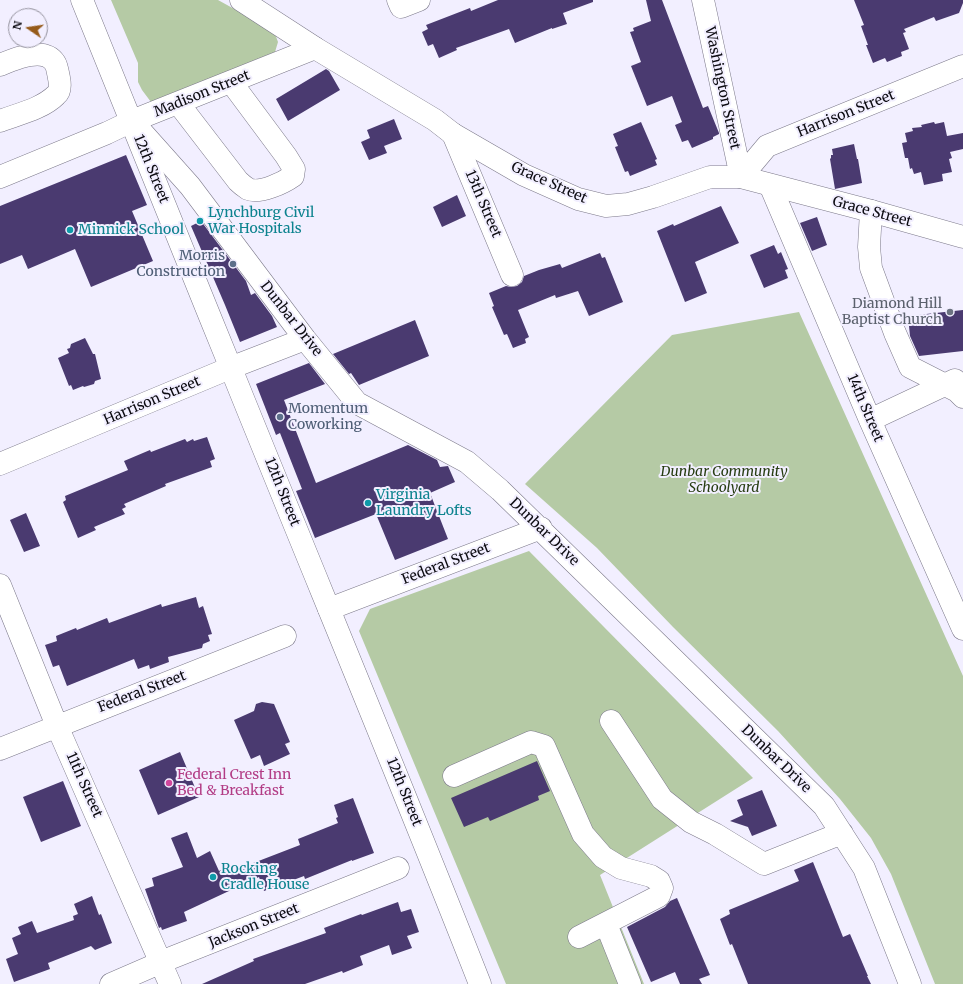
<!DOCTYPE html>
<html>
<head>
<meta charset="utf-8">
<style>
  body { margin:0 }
  #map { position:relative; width:963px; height:984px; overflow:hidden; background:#f2efff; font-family:Merriweather,serif }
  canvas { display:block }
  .north { position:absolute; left:8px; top:8px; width:40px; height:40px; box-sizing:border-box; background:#f2efff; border:1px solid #9694a0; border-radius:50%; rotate:283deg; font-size:11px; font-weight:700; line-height:16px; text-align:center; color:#0c0b11 }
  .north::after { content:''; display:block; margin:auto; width:14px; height:18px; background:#965b1a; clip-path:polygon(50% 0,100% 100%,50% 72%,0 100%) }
</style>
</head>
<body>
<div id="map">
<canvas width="963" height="984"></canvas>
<div class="north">N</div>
</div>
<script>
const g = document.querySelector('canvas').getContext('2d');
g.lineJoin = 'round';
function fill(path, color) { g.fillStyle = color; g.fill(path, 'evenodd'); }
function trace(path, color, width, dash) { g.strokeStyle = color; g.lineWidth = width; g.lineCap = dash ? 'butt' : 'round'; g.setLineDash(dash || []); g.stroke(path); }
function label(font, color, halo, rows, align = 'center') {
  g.font = font + ' Merriweather,serif'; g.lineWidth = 4; g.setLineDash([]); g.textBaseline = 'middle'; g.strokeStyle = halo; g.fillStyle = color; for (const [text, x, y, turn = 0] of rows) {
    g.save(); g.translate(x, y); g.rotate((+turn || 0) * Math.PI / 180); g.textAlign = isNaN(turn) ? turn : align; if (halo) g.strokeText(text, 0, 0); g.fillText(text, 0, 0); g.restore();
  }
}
fill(new Path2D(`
  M111,0H218L274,31L278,42L275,52L151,102L142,90L138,82V63Z
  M799,312L963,676V984H935L891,874L871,838L840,799L778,731L673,627L597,548L525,484L672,335Z
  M529,551L753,778L600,875L644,984H506L359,631L370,609Z`), '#b5caa5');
fill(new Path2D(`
  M498,0H593V2L563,13L567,24L552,29V28L515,43L509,29L456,48L457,50L439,58L433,44L428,46L422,32L428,29L426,25L470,8L471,11Z
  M646,0H662L703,108L708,106L719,133V134L713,137V139L692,148L688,140L682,142L675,125L682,122L672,96L647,106L631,66L641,62L630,32L634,31L633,28L651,21Z
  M854,0H963V3L959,13L936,21L934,17L904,29L906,32L903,33L909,49L901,52L902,56L887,62L885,58L873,63L866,45H868L861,26L864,25Z
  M326,69L329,71L340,90L288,121L276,99Z
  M394,119L402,139L384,146L387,153L369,160L361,142L370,138L367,130Z
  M641,122L657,159L655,160L657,165L630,176L628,171L625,172L615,147L618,146L613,134Z
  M934,122L935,124L944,122L947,136L963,133V149L950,152L952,158L949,159L952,172L942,174L943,181L924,185L921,172L914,174L912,168L910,169L908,158H905L902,143L907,142L905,133L913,131L912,128L922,127L921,125Z
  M854,144L857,159H858L862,183L835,189L830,159L831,158V155H833L832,149Z
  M126,155L147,205L132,211L153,261L91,287L75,249L28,269L22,255L0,264V206Z
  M457,195L466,216L442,227L433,207Z
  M721,206L739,243L695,262L707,293L685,302L657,231L673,224L674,226Z
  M817,217L827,245L812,251L800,223Z
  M201,221L246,281L251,295L255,293L272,316L277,327L240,342L225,305L191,226Z
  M774,245L778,254L781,252L788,269L785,270L788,278L764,288L750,255Z
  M600,253L602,258L605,257L623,302L589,316L578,291L556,298L555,295L518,310L529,337L525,339L526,343L513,348L507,334L504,335L492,307L494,306L489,293L506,286L511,287L517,286L522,282L524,276L539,270L560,264L562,268Z
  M963,310V351L919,356L910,336L908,316Z
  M415,320L429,356L359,385L351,373L349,374L333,354Z
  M85,338L93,354H95L101,379L95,381L94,384L84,387L83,386L73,390L71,385L69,386L58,358L69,353L67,349L70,348L71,344Z
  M309,363L325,384L284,400L316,483L408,445L437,460L440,467L448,466L455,482L430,493L448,539L395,560L376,514L315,538L296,491L302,489L280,433L276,435L256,384Z
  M207,437L215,459L210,461L212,467L165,484L166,486L124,504L126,507L122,509L125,514L94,527L96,530L78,538L63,502L66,500L65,496L128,470L124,461L150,450L151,452L185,439L187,442L193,439L194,441Z
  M26,513L40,546L24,552L10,520Z
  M196,597L199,608L203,606L212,634L208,635L210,641L203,644L202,648L168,657L169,662L150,669L149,665L138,669L134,659L67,686L59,665L53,667L45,645L57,641L56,636L76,628L77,630L107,618L109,623L161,604L162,607Z
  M262,702L274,704L290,742L285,744L290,754L264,766L260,755L251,759L234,720L254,711L256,704Z
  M180,752L199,797L158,815L139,770Z
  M537,761L550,791L538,796L539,800L490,821L488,817L464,827L451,798Z
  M63,781L81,826L41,842L23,797Z
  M762,790L777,826L752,836L748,827L730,821L743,815L737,800Z
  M353,798L374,853L352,861V860L305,879L304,876L264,891L259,877L184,912L187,921L162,930L161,927L159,928L145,889L154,886L152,878L183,867L171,838L187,832L197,858L210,851L219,871L228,867L230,872L300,845L298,839L338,823L336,818L338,817L334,805Z
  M813,862L843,937L850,934L868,976H867L871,984H748L732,944L730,945L720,919L730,914L729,910L799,881L794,870Z
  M92,896L99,915L101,914L112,943L95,950L91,946L48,963L50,969L14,982L6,959L18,954L12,938L21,934L18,927L32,921L37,933L74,920L73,916L78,914L74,904Z
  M677,898L710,975L699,979L702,984H680L675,972L651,982L627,927L665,907L670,901Z
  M398,902L401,912L411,909L419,932L407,936L412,948L392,955L389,945L360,956L363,965L343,973L342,971L305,984H202L254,961L253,959L326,933L324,928L361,914L362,915Z`), '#4a3a70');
const minor = new Path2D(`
  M398,0L401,7L419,0
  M703,0L741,177
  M0,65C14,59 44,46 55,63C57,66 58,73 59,78C60,83 61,91 56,95C42,109 18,114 0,121
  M178,103L238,181C241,184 245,187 248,189C260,194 283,183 293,176L294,169L286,156L231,82
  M132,121L190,186L305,339L357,403L467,462L500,490L824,806L864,868L910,984
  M453,134L512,275
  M0,177L107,133L132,121L315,48
  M741,177L767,146L963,66
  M770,185L870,420L963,629
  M871,211L869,247L871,268L895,333L910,367L957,391L963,397
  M870,420L955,380
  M0,464L230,368L305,339
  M0,585L57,726L170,984
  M329,609L541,528
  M611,721L662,799L691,822L715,834L764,864L842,833
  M0,749L285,636
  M454,776L531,742L544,746L583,834L603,857L621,868L651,876L659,881L662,888L659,896L579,937
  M606,924L630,984
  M111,984L171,958L398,868`);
const major = new Path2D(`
  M82,0C132,121 180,244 230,366C313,572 399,777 480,984
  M241,0L315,48L435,120L453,134L524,175L578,199L606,206L628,204L653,197L710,177H741L871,211L963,237`);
trace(minor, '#7c798a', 23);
trace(major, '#7c798a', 23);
trace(minor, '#fff', 22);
trace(major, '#fff', 22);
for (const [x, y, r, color] of [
  [200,221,4,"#0f9aa8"],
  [70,230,4,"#0f9aa8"],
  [233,264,4,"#5c6f8a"],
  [950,312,4,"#6b7280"],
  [280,417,4,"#5c6f8a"],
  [368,503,4,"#0f9aa8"],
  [169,783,4,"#d1479c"],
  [213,877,4,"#0f9aa8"]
]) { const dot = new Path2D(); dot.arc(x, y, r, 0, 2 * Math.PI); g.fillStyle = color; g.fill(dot); trace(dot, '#f2efff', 1.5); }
label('14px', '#0c0b11', '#f2efff', [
  ["Washington Street",722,88,78],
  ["Madison Street",202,94,-22],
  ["Harrison Street",846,114,-22],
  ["12th Street",151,169,68],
  ["Grace Street",549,183,24],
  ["13th Street",483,204,67],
  ["Grace Street",872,212,15],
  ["Dunbar Drive",291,319,52],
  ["Harrison Street",152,401,-23],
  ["14th Street",865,408,67],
  ["12th Street",282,492,68],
  ["Dunbar Drive",544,532,44],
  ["Federal Street",446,564,-21],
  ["Federal Street",142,692,-21],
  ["Dunbar Drive",776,759,44],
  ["11th Street",84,785,66],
  ["12th Street",404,792,68],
  ["Jackson Street",254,926,-22]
]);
label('14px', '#0d838f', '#f2efff', [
  ["Lynchburg Civil",208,213],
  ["War Hospitals",208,229],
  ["Minnick School",78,230],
  ["Virginia",376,495],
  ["Laundry Lofts",376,511],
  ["Rocking",221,869],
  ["Cradle House",221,885]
], 'left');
label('14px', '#4e5e75', '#f2efff', [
  ["Morris",225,256],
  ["Construction",225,272],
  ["Momentum",288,409,"left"],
  ["Coworking",288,425,"left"]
], 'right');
label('14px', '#5b616d', '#f2efff', [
  ["Diamond Hill",942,304],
  ["Baptist Church",942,320]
], 'right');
label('italic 14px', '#263c11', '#f2efff', [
  ["Dunbar Community",724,472],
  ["Schoolyard",724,488]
]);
label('14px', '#b23c85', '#f2efff', [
  ["Federal Crest Inn",177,775],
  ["Bed & Breakfast",177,791]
], 'left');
</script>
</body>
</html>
